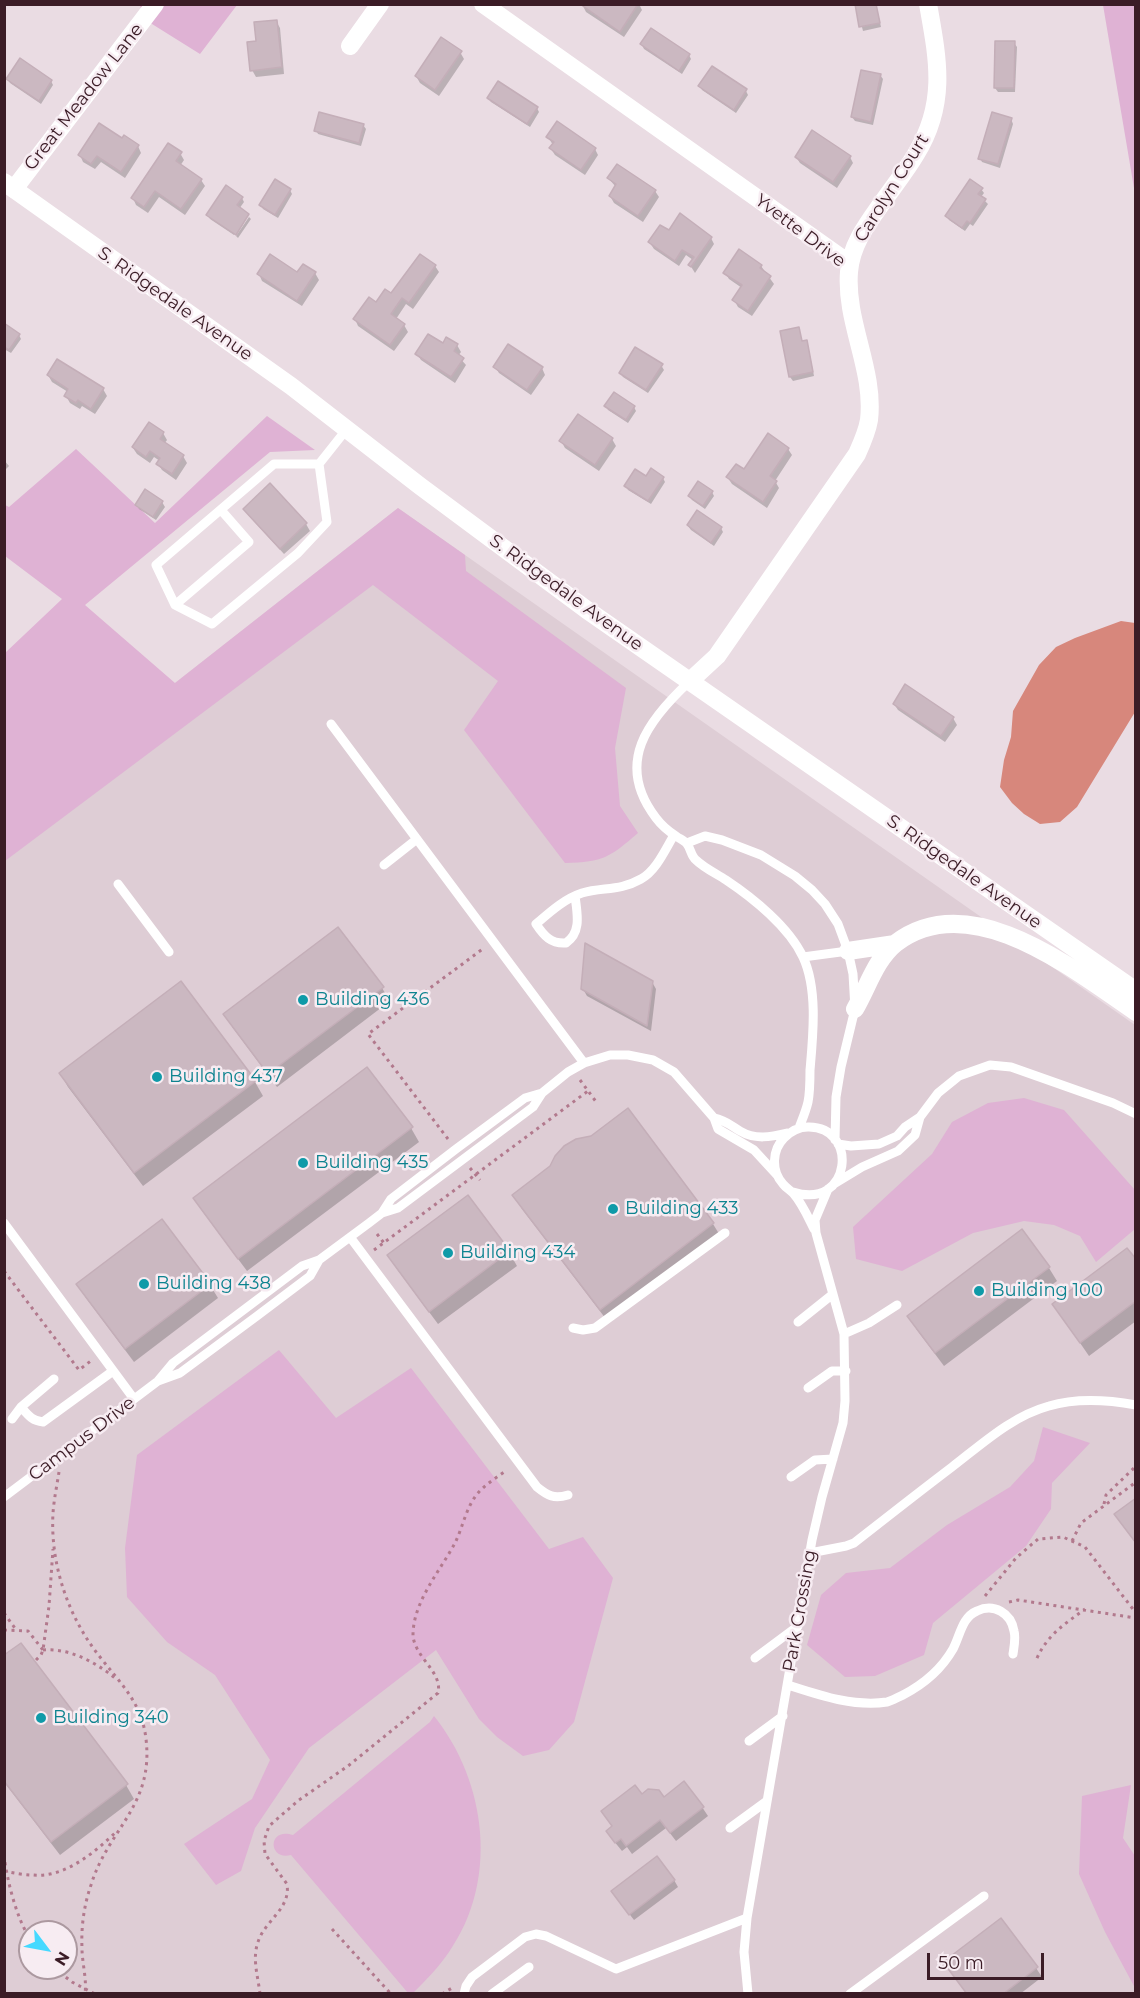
<!DOCTYPE html>
<html>
<head>
<meta charset="utf-8">
<style>
  body { margin:0 }
  #map { position:relative; width:1140px; height:1998px; overflow:hidden; background:#eadce3; font-family:Montserrat,sans-serif }
  canvas { display:block }
  .frame { position:absolute; inset:0; border:6px solid #3b1c26; pointer-events:none }
  .north { position:absolute; left:18px; top:1920px; width:60px; height:60px; box-sizing:border-box; background:#f7ecf2; border:2px solid #ac99a0; border-radius:50%; rotate:122deg; font-size:16px; font-weight:700; line-height:24px; text-align:center; color:#3b1c26 }
  .north::after { content:''; display:block; margin:auto; width:21px; height:27px; background:#45d9ff; clip-path:polygon(50% 0,100% 100%,50% 72%,0 100%) }
  .scale { position:absolute; left:927px; top:1953px; width:117px; height:27px; box-sizing:border-box; border:3px solid #3b1c26; border-top:0; padding-left:8px; font-size:18px; line-height:21px; white-space:nowrap; color:#3b1c26; -webkit-text-stroke:4px #f7ecf2; paint-order:stroke }
</style>
</head>
<body>
<div id="map">
<canvas width="1140" height="1998"></canvas>
<div class="frame"></div>
<div class="north">N</div>
<div class="scale">50 m</div>
</div>
<script>
const g = document.querySelector('canvas').getContext('2d');
g.lineJoin = 'round';
function fill(path, color) { g.fillStyle = color; g.fill(path, 'evenodd'); }
function trace(path, color, width, dash) { g.strokeStyle = color; g.lineWidth = width; g.lineCap = dash ? 'butt' : 'round'; g.setLineDash(dash || []); g.stroke(path); }
function label(font, color, halo, rows, align = 'center') {
  g.font = font + ' Montserrat,sans-serif'; g.lineWidth = 5; g.setLineDash([]); g.textBaseline = 'middle'; g.strokeStyle = halo; g.fillStyle = color; for (const [text, x, y, turn = 0] of rows) {
    g.save(); g.translate(x, y); g.rotate((+turn || 0) * Math.PI / 180); g.textAlign = isNaN(turn) ? turn : align; if (halo) g.strokeText(text, 0, 0); g.fillText(text, 0, 0); g.restore();
  }
}
fill(new Path2D(`
  M398,508L1135,1025V1993H5L4,741L175,683ZM30,1932H66V1968H30Z`), '#decdd5');
fill(new Path2D(`
  M140,5H237L200,54L144,19Z
  M1103,5H1135V194Z
  M267,416L315,450L270,452L85,605L175,683L398,508L465,555L466,571L626,688L615,748L620,806L638,833C610,857 604,862 565,863L464,730L498,681L373,585L5,861V653L62,599L5,556V505L9,507L76,449L155,523Z
  M1024,1098L1064,1110L1135,1190V1229L1096,1262L1080,1236L1054,1225L1024,1221L973,1233L902,1271L856,1259L853,1227L932,1154L952,1122L988,1103Z
  M279,1350L336,1418L411,1368L549,1549L583,1537L613,1578L574,1722L549,1750L523,1756L497,1737L479,1719L436,1650L309,1748L255,1828L241,1871L216,1885L184,1844L252,1799L270,1760L215,1675L167,1642L127,1597L125,1548L137,1455Z
  M1043,1427L1090,1443L1052,1483L1051,1509L1026,1546L933,1623L924,1655L875,1676L845,1677L807,1645L821,1595L846,1573L890,1568L947,1525L1010,1487L1034,1461Z
  M434,1716C487,1782 499,1881 449,1952C439,1967 425,1981 413,1993H408L291,1855C268,1861 267,1827 293,1835L430,1722Z
  M1131,1785L1123,1838L1135,1856V1988L1105,1932L1079,1874L1082,1796Z`), '#dfb2d4');
fill(new Path2D(`
  M1121,621L1135,623V712L1077,807L1060,822L1040,824L1024,814L1012,803L1000,787L1004,760L1011,737L1013,711L1039,665L1056,647L1075,638Z`), '#d7877c');
fill(new Path2D(`
  M582,4H639L642,10L624,37L586,12Z
  M856,4H876L881,27L863,31Z
  M276,21L280,28L284,74L256,77L252,70L258,43Z
  M1014,43L1017,47L1015,92H998L995,88Z
  M642,45L689,55L691,59L682,74L644,49Z
  M460,52L464,59L439,96L420,83L416,76Z
  M880,75L883,79L873,125L855,121L852,117Z
  M8,79L51,81L53,85L41,104L10,83Z
  M700,86L746,91L748,95L736,113L702,90Z
  M488,98L537,108L539,112L530,127L491,102Z
  M1011,119L1013,124L1000,168L982,162L980,158Z
  M363,125L366,129L361,146L318,134L316,130Z
  M548,137L595,149L598,155L585,175L555,155L551,149L553,145Z
  M122,140L138,146L141,153L125,178L101,162L95,169L83,162L80,155Z
  M180,153L184,160L180,166L201,180L205,186L185,215L159,197L148,213L136,205L133,198Z
  M796,157H850L853,163L837,188L800,163Z
  M609,179L655,191L659,197L643,222L614,203L610,196L616,187Z
  M981,189L984,193L981,197L988,204L973,226L970,224L965,231L949,220L947,216Z
  M290,190L292,194L278,218L263,209L261,205Z
  M242,198L244,202L239,209L247,215L234,235L210,219L208,215Z
  M249,217L251,219L238,238L236,236Z
  M669,232L711,238L714,244L695,273L690,265L693,260L686,255L679,266L654,249L650,243Z
  M435,266L439,272L413,309L406,304L396,319L404,325L408,332L394,351L358,326L355,319Z
  M761,266L774,284L752,316L738,307L734,300L742,288L729,279L725,273Z
  M315,273L319,280L302,306L262,281L259,274Z
  M4,325L19,335L21,339L11,353L4,349Z
  M798,329L802,342L806,341L808,345L814,376L793,381L790,377Z
  M443,345H457L461,352L458,356L466,365L455,383L421,360L417,354Z
  M57,361L103,389L107,396L95,414L82,406L80,409L70,403L66,396L68,392L52,382L48,375Z
  M661,365L664,370L648,393L623,377L620,373Z
  M495,367L542,368L545,375L531,395L499,373Z
  M606,406L634,407L636,411L628,423L608,410Z
  M163,433L167,440L164,444L183,456L187,463L176,480L162,470L158,464L160,461L154,457L150,463L137,454L133,448Z
  M612,439L616,446L599,471L565,448L561,441Z
  M788,449L792,455L775,481L779,488L767,508L732,484L728,478Z
  M4,460L9,466L4,471Z
  M646,478H663L665,482L651,504L628,490L626,486Z
  M270,485L306,524L310,531L284,554L248,515L244,509Z
  M146,491L162,502L165,507L156,520L139,509L137,505Z
  M712,492L714,496L705,509L692,500L689,496Z
  M688,526L721,528L723,532L714,546L691,530Z
  M894,704L953,718L957,725L945,742L898,710Z
  M652,982L656,989L651,1031L587,996L583,989Z
  M180,983L255,1082L263,1096L143,1186L68,1087L60,1073Z
  M382,988L390,1001L277,1087L233,1028L225,1014Z
  M627,1110L713,1224L721,1237L609,1323L522,1209L514,1195Z
  M411,1128L419,1142L247,1271L203,1212L195,1199Z
  M468,1197L509,1252L517,1266L438,1324L397,1269L389,1256Z
  M1136,1261V1321L1089,1356L1054,1305Z
  M1049,1268L1057,1281L944,1366L917,1330L909,1316Z
  M78,1284L210,1285L218,1298L134,1362L86,1298Z
  M1136,1500V1544L1116,1515Z
  M4,1782L126,1785L134,1799L60,1855Z
  M641,1796L664,1799L702,1807L708,1816L676,1841L666,1828L632,1854L627,1847L622,1851L613,1840V1827L603,1811Z
  M674,1880L678,1887L634,1920L617,1898Z
  M1036,1968L1042,1977L1020,1994H967Z`), '#0003');
const building = new Path2D(`
  M580,4H638L620,32Z
  M855,4H876L880,23L859,27Z
  M277,20L282,67L250,71L247,42L256,41L254,22Z
  M651,28L690,54L679,71L640,44Z
  M441,37L462,51L435,90L415,76Z
  M995,41H1015L1014,88H994Z
  M20,58L52,80L39,101L6,79Z
  M712,66L747,89L734,110L698,86Z
  M861,70L881,74L871,122L851,117Z
  M498,81L538,107L527,124L487,98Z
  M319,112L364,124L359,143L314,131Z
  M992,112L1012,118L998,164L978,159Z
  M557,121L596,148L581,170L549,148L554,142L546,137Z
  M99,123L122,138L124,135L139,145L121,172L97,156L91,164L78,155Z
  M812,130L851,156L833,182L795,157Z
  M168,143L182,152L176,161L202,179L181,209L155,191L144,207L131,198Z
  M617,164L656,190L638,216L609,196L616,184L607,178Z
  M275,179L291,189L275,215L259,205Z
  M970,179L983,188L978,194L986,199L970,223L967,221L962,228L945,216Z
  M226,185L243,197L237,205L249,214L236,235L206,215Z
  M680,213L712,237L691,267L688,265L694,257L682,250L675,261L648,242L660,225L669,230Z
  M739,249L762,265L760,268L771,276L748,311L732,300L742,285L723,273Z
  M270,254L297,272L303,264L316,272L297,301L257,274Z
  M420,254L436,265L409,303L402,298L391,314L405,324L390,345L353,319L369,297L376,302L385,289L391,293Z
  M4,323L20,334L9,350L4,347Z
  M799,327L802,341L807,340L813,372L789,377L780,331Z
  M428,334L443,343L446,337L458,344L454,351L464,358L451,377L415,354Z
  M508,344L543,367L527,390L493,367Z
  M635,347L663,364L646,390L619,373Z
  M57,359L104,388L91,409L78,400L76,403L64,396L68,389L47,375Z
  M614,392L635,406L626,420L604,406Z
  M578,414L613,438L595,465L559,441Z
  M149,422L164,432L160,439L184,455L172,474L156,464L160,458L150,451L146,457L132,447Z
  M768,433L789,448L770,476L777,481L763,502L726,477L736,464L744,469Z
  M651,468L664,477L648,501L624,486L635,469L646,476Z
  M698,481L713,491L703,506L688,496Z
  M270,483L307,523L280,549L243,509Z
  M145,489L163,501L153,517L135,505Z
  M697,510L722,527L711,543L687,525Z
  M905,684L954,717L941,736L893,704Z
  M338,927L384,987L268,1074L223,1014Z
  M585,943L653,981L647,1026L581,989Z
  M181,981L256,1081L134,1173L59,1073Z
  M367,1067L413,1127L238,1259L193,1198Z
  M628,1108L714,1223L600,1310L512,1195L550,1166L555,1156L564,1146L576,1139L591,1136Z
  M468,1195L510,1251L429,1312L387,1255Z
  M162,1219L211,1284L125,1349L76,1284Z
  M1022,1229L1050,1267L935,1353L907,1316Z
  M1127,1248L1136,1259V1301L1080,1343L1052,1304Z
  M1136,1498V1543L1114,1514Z
  M21,1643L128,1784L51,1842L4,1781V1655Z
  M684,1781L704,1807L670,1833L660,1820L626,1846L621,1839L615,1843L606,1831L612,1826L601,1811L635,1785L642,1794L648,1789L659,1790L664,1797Z
  M657,1856L675,1880L629,1915L611,1891Z
  M1001,1918L1038,1967L1003,1994H967L943,1962Z`);
fill(building, '#cbb8c1');
trace(building, '#c4aeb8', 1.5);
trace(new Path2D(`
  M580,1080L597,1103
  M448,1139L368,1034L484,948
  M470,1168L480,1180
  M377,1234L384,1243
  M374,1250L588,1091
  M4,1271L79,1370L92,1360
  M59,1472C57,1485 54,1499 53,1513C50,1564 68,1617 100,1657C121,1684 142,1703 146,1739C154,1806 108,1829 91,1885C84,1905 81,1927 82,1948C82,1963 87,1979 85,1994
  M1104,1504L1106,1495L1136,1466
  M1072,1541L1081,1523L1136,1482
  M985,1596L1016,1558L1038,1539L1063,1537L1085,1547L1136,1613
  M1009,1602L1018,1600L1136,1618
  M4,1613L17,1631
  M4,1630L28,1631L43,1650
  M43,1650C70,1648 95,1662 115,1678
  M1037,1658C1048,1634 1065,1624 1085,1609
  M36,1660L41,1655L43,1650L49,1606L53,1549
  M4,1855C7,1880 16,1917 30,1939
  M4,1871C14,1873 24,1875 33,1875C65,1878 95,1852 116,1832
  M332,1929L391,1994
  M54,1968L72,1982L95,1994
  M260,1994C258,1976 252,1959 258,1942C265,1920 291,1909 287,1884L265,1854L264,1841L269,1826L299,1800L348,1766L438,1693C443,1672 414,1657 413,1635C413,1602 440,1571 455,1543C463,1527 466,1507 478,1493C486,1484 497,1477 507,1470
  M442,1994L452,1988`), '#b2798d', 3, [3, 4.5]);
trace(new Path2D(`
  M319,464H274L156,565L175,605L212,624L298,553L327,522L319,464L346,430
  M175,605L249,542L221,510
  M690,681C648,720 614,763 656,818C662,826 668,831 676,836C680,839 685,841 687,844C691,849 691,856 696,860C704,868 717,874 726,880C753,898 789,927 803,957C818,989 813,1036 810,1070C810,1081 810,1092 808,1102C806,1111 802,1120 799,1128
  M331,724L584,1063
  M687,843L705,836L722,840L761,855L795,876L812,890L825,904L838,924L848,951L853,974L855,1009L841,1067L836,1097L835,1140
  M384,865L417,839
  M118,884L169,952
  M575,896C577,913 582,932 566,943C551,944 544,936 536,924C550,912 564,899 582,893C603,887 620,891 641,879C656,871 665,850 674,835
  M803,957L848,951
  M714,1118C725,1120 730,1125 740,1131C755,1140 771,1137 787,1133
  M838,1144L851,1146L879,1144L897,1136L905,1127L920,1117
  M834,1184L862,1167L898,1151L915,1135L920,1117L938,1093L959,1076L990,1065L1011,1067L1113,1103L1136,1114
  M793,1192C852,1211 859,1126 808,1127C799,1127 791,1131 784,1138C772,1150 771,1171 783,1184C786,1188 790,1190 793,1193C802,1203 808,1217 814,1229
  M382,1213L398,1208L533,1107L542,1093L568,1072L584,1063L610,1055H628L653,1060L674,1072L714,1118L718,1129L754,1150L777,1175
  M4,1223L134,1399
  M350,1237L537,1487C548,1496 554,1499 568,1495
  M798,1322L833,1294
  M573,1328L583,1330L595,1328L725,1233
  M844,1334L869,1323L897,1305
  M158,1381L180,1373L257,1316L310,1276L319,1260
  M808,1388L832,1371H846
  M21,1407C28,1415 32,1421 43,1422L113,1371
  M12,1419L21,1407L54,1379
  M791,1477L815,1460L833,1459
  M4,1497L158,1381L173,1363L302,1266L319,1260L369,1223L382,1213L391,1199L456,1149L525,1098L542,1093
  M810,1553L846,1546L854,1543C886,1518 919,1492 952,1467C982,1444 1012,1416 1049,1406C1076,1398 1108,1400 1136,1405
  M755,1658L798,1626
  M788,1685C819,1695 853,1707 887,1702C892,1701 898,1697 903,1695C924,1684 941,1670 953,1649C960,1636 962,1617 977,1611C994,1603 1011,1613 1014,1631C1016,1638 1014,1647 1013,1654
  M749,1741L783,1716
  M730,1828L767,1801
  M464,1994L466,1986L472,1977L525,1937L536,1934L546,1936L616,1969L747,1918
  M492,1994L529,1967
  M748,1994L744,1952L747,1918L812,1540L822,1497L843,1423L845,1401L844,1334L816,1233L815,1220L828,1189
  M850,1994L984,1896`), '#fff', 9);
trace(new Path2D(`
  M483,4L850,264
  M350,46L380,4
  M14,189L155,4
  M690,681L717,656L857,454C862,443 867,432 869,420C875,370 845,322 849,272C851,245 867,224 882,203C893,187 906,171 916,154C947,103 938,60 928,4`), '#fff', 18);
trace(new Path2D(`
  M4,182L291,386L420,486L587,610L1136,991
  M848,951L895,944
  M855,1009C868,987 875,960 896,943C971,886 1074,970 1136,1012`), '#fff', 18);
for (const [x, y, r, color] of [
  [303,1000,6,"#0f9aa8"],
  [157,1077,6,"#0f9aa8"],
  [303,1163,6,"#0f9aa8"],
  [613,1209,6,"#0f9aa8"],
  [448,1253,6,"#0f9aa8"],
  [144,1284,6,"#0f9aa8"],
  [979,1291,6,"#0f9aa8"],
  [41,1718,6,"#0f9aa8"]
]) { const dot = new Path2D(); dot.arc(x, y, r, 0, 2 * Math.PI); g.fillStyle = color; g.fill(dot); trace(dot, '#f7ecf2', 2); }
label('18px', '#3b1c26', '#f7ecf2', [
  ["Great Meadow Lane",84,97,-52],
  ["Carolyn Court",892,188,-58],
  ["Yvette Drive",800,231,37],
  ["S. Ridgedale Avenue",175,304,35],
  ["S. Ridgedale Avenue",566,593,36],
  ["S. Ridgedale Avenue",964,872,35],
  ["Campus Drive",82,1439,-37],
  ["Park Crossing",800,1611,-80]
]);
label('18px', '#0d838f', '#f7ecf2', [
  ["Building 436",315,1000],
  ["Building 437",169,1077],
  ["Building 435",315,1163],
  ["Building 433",625,1209],
  ["Building 434",460,1253],
  ["Building 438",156,1284],
  ["Building 100",991,1291],
  ["Building 340",53,1718]
], 'left');
</script>
</body>
</html>
